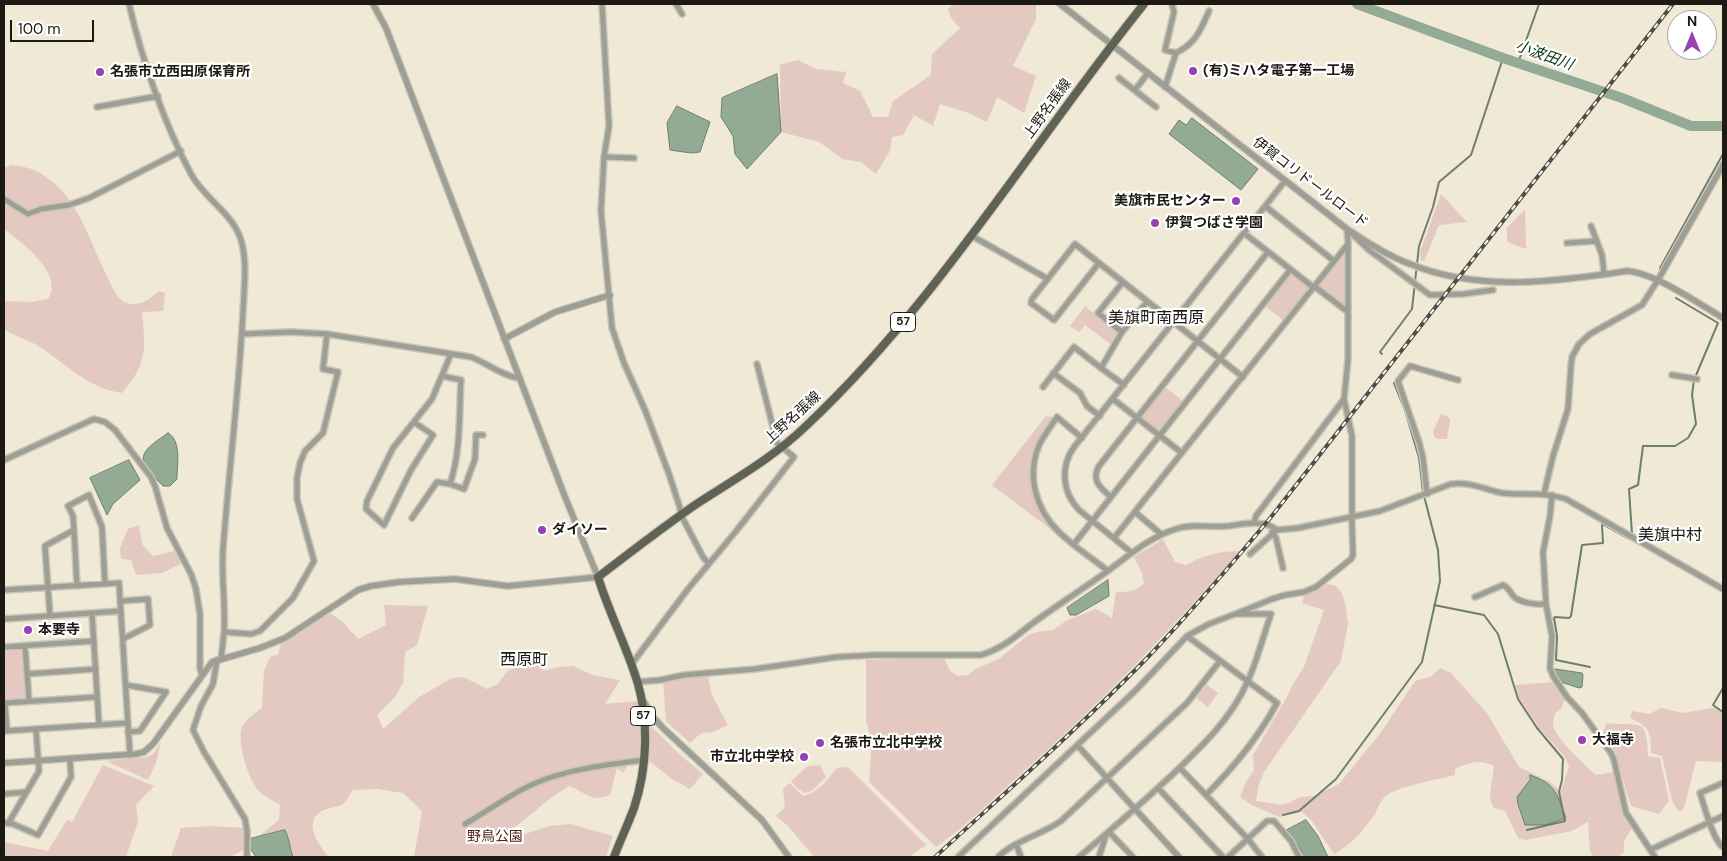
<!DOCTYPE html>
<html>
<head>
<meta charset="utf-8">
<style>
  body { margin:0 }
  #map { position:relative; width:1727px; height:861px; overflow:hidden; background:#efe9d6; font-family:"DM Sans",sans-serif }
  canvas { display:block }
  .frame { position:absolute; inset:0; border:5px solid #1c1a13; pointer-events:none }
  .north { position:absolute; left:1667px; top:10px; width:50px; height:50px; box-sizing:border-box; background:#fff; border:1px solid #a4a3a1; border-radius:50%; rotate:0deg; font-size:14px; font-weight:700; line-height:20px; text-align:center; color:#1c1a13 }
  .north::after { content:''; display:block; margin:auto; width:18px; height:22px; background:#9643b1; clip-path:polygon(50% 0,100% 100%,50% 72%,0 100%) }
  .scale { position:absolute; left:10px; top:20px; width:84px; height:22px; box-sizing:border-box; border:2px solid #1c1a13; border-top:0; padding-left:6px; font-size:15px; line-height:18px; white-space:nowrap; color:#1c1a13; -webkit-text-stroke:4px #fff; paint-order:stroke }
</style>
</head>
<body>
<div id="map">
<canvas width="1727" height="861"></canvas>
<div class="frame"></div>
<div class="north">N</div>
<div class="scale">100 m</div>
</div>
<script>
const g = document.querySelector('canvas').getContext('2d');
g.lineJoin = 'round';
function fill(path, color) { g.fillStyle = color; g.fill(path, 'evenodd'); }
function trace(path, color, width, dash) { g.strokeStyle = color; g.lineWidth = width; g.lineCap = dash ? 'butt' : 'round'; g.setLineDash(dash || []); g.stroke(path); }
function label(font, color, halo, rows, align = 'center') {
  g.font = font + ' "DM Sans","Noto Sans JP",sans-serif'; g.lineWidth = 4.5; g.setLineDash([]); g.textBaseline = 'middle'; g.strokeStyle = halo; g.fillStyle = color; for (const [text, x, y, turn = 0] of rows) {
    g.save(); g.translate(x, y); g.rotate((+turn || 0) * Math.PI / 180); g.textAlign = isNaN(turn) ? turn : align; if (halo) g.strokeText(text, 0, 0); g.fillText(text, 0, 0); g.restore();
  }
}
fill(new Path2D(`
  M954,4H1036V19L1013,66L1036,76L1024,113L997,97L987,122L969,113L940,104L933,126L914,115L903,135L892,137L890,151L876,174L861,162L843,159L819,142L781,132L780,65L798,60L816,69L846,72L843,83L860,91L873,117H888L893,101L931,75L932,54L960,28L951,18L948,9Z
  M12,165C18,166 26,167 31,169C75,186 88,238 107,276C111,284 116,297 124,302C137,308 150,300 159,291L165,293L163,311L142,312C146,350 147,364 122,393C86,388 65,362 35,344C25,339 14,335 4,330V301L31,302L48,299C65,274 21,242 4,229V168Z
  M1441,194L1467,222L1439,225L1424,261H1421L1420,252Z
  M1525,209L1526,249L1507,242V228Z
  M1343,254H1346V306L1344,307L1319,288L1320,283Z
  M1290,275L1293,276L1308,287L1307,290L1284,321L1265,306Z
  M1085,306L1117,332V336L1112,345L1085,325L1079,332L1070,326Z
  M1165,387L1183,401L1161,429H1157L1143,418V415Z
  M1441,414L1447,416L1450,419L1447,439H1437L1434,437L1433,432Z
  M1046,416L1052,417V421C1047,428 1041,435 1037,444C1023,477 1035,509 1057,534L992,485Z
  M139,525L142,544L153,556L175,551L182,563L162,573L136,575L131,560L121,559L120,548L128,529Z
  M1163,539L1175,562L1186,565C1204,555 1220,551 1240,551C1172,629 1100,704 1022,773C994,798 967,826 936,847L869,782L872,740L866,721V660L944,658L950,671L958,676L968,675L975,669L999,659L1027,636L1036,632L1053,630L1066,621L1096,609L1112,618L1116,592C1127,592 1137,592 1144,583L1142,573L1134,557Z
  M1327,584L1336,586L1341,592L1345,603L1348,623L1341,661L1264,772L1259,784L1256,801L1281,805L1289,803L1300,797L1314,796L1339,784L1382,731L1415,681L1430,677L1440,668L1451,673L1487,713L1519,767L1550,782L1561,792L1569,766L1565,757L1538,727L1519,698L1515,685L1554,682L1565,699L1561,709L1555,713C1555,716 1553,721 1553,725C1556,740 1585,765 1596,775L1615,772L1623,814L1633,827L1624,841V852L1618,857H1593L1590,851L1588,822L1572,831L1525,840L1518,838L1505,811L1494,808L1491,802L1490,794L1494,766C1480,759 1469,762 1455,769V775C1440,779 1393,787 1385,797C1380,801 1378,808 1375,814C1364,830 1351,845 1334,854L1311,820L1302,812L1279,817L1252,805L1240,797L1246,782L1254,770L1253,755L1288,695L1293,684L1304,667L1324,610L1302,603L1304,596Z
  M384,605L428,606L417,645L405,652L403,683L395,697L377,715L383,729L419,697L452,678L463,677L487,689L498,684L507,671L534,660L544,671L558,667L573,666L592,675L620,680L605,704L639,701L642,747L641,756L632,759L623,773L617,768L610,795C589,803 586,792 569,786L552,797L514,828L522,835L549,826L570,824L613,836L606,857H414L422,811L403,793L377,789L353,790C350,794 347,801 343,804C337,808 327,807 320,812C303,824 320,847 329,857H293C290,849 289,836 285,830L258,837L279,820L280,805C273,801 263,796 258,790C248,779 238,744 241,730C244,720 254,714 262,708L264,672L270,657L278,654L281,644L330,613L342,621L358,639L386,625Z
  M21,648L24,649L27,698L25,700L4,701V649Z
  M708,676L711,693L728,725L713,732L701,733L690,743L666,721L663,681Z
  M1207,685L1218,693L1208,707L1196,698Z
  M1717,707L1723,712V762L1696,761L1684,808L1679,812L1672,801L1662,756L1651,753C1651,732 1650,727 1630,718L1632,711L1649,714L1661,708L1683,713Z
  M1607,723C1638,728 1647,713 1648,756L1660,758L1669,801L1659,814L1631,806L1613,747L1603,733Z
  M651,726L679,754L703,774L690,789L672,779L648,760V728Z
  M161,742L156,763L148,780L106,761L146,757L153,754Z
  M103,765L154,786L136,805L138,822L126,857H4V842L48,851L67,820L72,822Z
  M820,765L826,777C810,792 808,801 791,781L808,766Z
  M848,767L926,845L909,857H814L789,827L776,816L785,807L783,789L790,783L803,796C819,792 827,780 837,768Z
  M210,826L245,828L244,850L229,857H171L181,828Z`), '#e3c9c1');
const water = new Path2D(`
  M777,74L781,132L747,169L735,154L733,136L721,117L722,98Z
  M677,106L710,122L700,152L691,153L670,150L667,123Z
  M1192,118L1258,169L1241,190L1169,134L1179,120L1186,125Z
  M168,433C182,441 177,465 177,479L170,486H163C135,458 137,454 168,433Z
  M129,460L140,480L113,504L107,515L90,478Z
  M1108,580L1109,596L1076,615H1070L1067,608Z
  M1555,669L1582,673L1583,675L1582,687L1579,688L1561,682L1554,672Z
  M1530,775C1556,784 1557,794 1566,818L1545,825H1525L1518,804L1517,797L1530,780Z
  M1306,820L1318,836L1328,857H1305L1287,830Z
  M285,830C289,837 290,849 293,857H256L250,848V839Z`);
fill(water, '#93aa94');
trace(water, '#6f7f6d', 1);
trace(new Path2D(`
  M1518,63L1539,4
  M1660,268L1723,154
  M1382,354L1380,352L1412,309L1419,246L1433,207L1439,182L1471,155L1503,58
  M1632,534L1629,489L1638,485L1643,446H1675L1688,438L1696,424L1692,395L1694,380L1718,323L1676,298
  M1434,605L1484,615L1498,634L1518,699L1537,728L1563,759L1562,780L1559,792L1565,821L1527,830
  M1590,667L1556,660L1557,636L1554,618L1555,617L1569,618L1571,616L1582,545L1603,543L1602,525H1604L1629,539
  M1723,688L1713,705L1723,712
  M1283,815L1299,811L1336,779L1422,662L1440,581L1438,550L1423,492L1419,458L1405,410L1394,383`), '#6f7f6d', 2);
trace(new Path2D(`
  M1357,4L1503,58L1622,98L1691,126H1723`), '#93aa94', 10);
const minor = new Path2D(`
  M129,4C142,60 164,123 191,174C203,197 230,211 240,237C248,259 244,288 243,312C239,391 229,470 223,550C221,577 226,605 224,633C223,642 222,650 221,659
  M602,4L609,126L604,157L601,211L612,328L624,363L645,410L669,474L680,508L681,515L703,557L708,563
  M676,4L682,14
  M1176,53C1196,43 1200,31 1209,11
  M1119,78L1156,107
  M1165,87L1176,53L1165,50L1174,12L1172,4
  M1135,90L1148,73
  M97,107L158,96
  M604,157L634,158
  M4,199L28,214L41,209L69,205L89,198L181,151
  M1265,206L1334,261
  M1591,226L1602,255L1604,274
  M1244,233L1313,287
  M972,236L1048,279
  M1567,243L1597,241
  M1099,263L1054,320L1031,303L1032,299L1075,244L1243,377
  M1314,286L1348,312
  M1122,332L1098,313L1123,282
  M242,334L291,332L327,334L471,357C485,362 506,378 520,378
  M1053,373L1080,393L1087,406L1100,416
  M1672,375L1697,379
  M442,376L461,380C459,415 461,451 450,484L464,489L475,459L476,435H483
  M1124,385L1101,368L1122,332L1147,302
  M1043,387L1074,347L1101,368
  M1113,399L1182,453
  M414,422L433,435L411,470L384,525L366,509L367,501L393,448L432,399L451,354
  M1082,438L1057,417C1051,426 1045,434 1040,443C1026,474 1035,509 1059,532C1074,547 1092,558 1108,571
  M4,460L94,419L105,422L115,430L151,477L155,486L167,528L191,574L196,589L200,614V669L202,674
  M1427,494L1423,458L1419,442L1398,381L1410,366L1458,380
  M1544,494L1553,456L1568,409L1571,365L1572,357L1579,344L1590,334L1642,305L1658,280
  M1552,495L1550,516L1543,552L1546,604L1552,636L1550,668L1553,676L1567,697L1582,713L1611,753L1614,760L1626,813L1655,857
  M1111,497C1100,488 1091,480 1099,466L1268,252
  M1135,512L1161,534
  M412,518L437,482L450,484
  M1254,523L1256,516L1344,399
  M74,530L77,586
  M1272,532L1276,538L1283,568
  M1114,538L1348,244
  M1074,544L1290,270
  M1132,553L1079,510C1062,492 1060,467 1074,447L1285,181
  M1250,554L1277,530L1298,528L1380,511L1451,484C1469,481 1486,490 1502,493C1525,496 1542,491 1566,499L1723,589
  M4,590L119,583L130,755
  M1475,597L1503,585C1510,588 1511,596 1517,599C1524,603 1538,605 1546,604
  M121,601L148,599L150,625L123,639
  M92,613L99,725
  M1238,613L1272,599L1285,595L1304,592L1316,587L1351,559L1353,555L1352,524V436L1344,399L1348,359V243L1347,229L1369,250L1430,295L1463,294L1493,290
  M50,616L45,546L74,530L73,516L68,506L89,495L102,527L105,584
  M4,619L121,611
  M224,632L251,634L260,631L293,598L314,561L297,499V478L300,463L305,451L323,433L338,372L323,369L327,334
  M1187,636L1277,703C1258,738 1234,767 1206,795
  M25,646L29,701
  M4,647L94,641
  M217,660L213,684L201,706L193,730L204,752L245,819L247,831V857
  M631,665L688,589L737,530L794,457L777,443L757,364
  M27,674L96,669
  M637,682L660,680L684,675L755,669L837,657L875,655H981C1002,649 1016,636 1033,623C1056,606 1081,590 1105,573C1127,557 1149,537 1176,529C1193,523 1211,528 1229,526C1243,524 1265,519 1277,530
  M126,685L166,692L140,731L128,732
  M4,703L97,697
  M5,703L7,731
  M4,731L128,723
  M1078,746L1135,809
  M1180,768L1248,839L1262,857
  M1723,783L1700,793C1704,805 1713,841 1723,847
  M1158,788L1223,857
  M4,794L26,792
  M9,822L39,771L36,729
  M4,823L13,824L38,835L71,777L70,759
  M465,824C487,811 508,796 531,785C566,769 606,765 644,760
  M1109,832L1133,857
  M1016,844L1021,857
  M1650,850L1723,816
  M958,857L1136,690L1187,636L1209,624L1235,614H1271C1263,637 1257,661 1247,683C1230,720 1202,746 1173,774C1143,802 1111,830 1079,857
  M998,857C1014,841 1041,835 1061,821L1187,703L1220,661
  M1099,857L1106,835
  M1228,857L1267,821H1274L1291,841L1299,857`);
const tertiary = new Path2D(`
  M1060,4L1347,229C1367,242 1388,256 1410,264C1479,292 1555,282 1627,271C1655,273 1698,303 1723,318
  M1658,280L1723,165
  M504,339L555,312L610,295
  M643,700L653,717L663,728L762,820L789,857
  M4,763L136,754L144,752L153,744L212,662L260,648L285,638L358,590L371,586L399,582L455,579L508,586L598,577L565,497L386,28L373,4
  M1135,809L1179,857`);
const primary = new Path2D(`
  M614,857C620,841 628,824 634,808C647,769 649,723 638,684C627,647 609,613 598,577C631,552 664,526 698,503C735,479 774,457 806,426C938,302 1031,145 1144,4`);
trace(minor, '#c9c4b3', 8);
trace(tertiary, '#c9c4b3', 8);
trace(primary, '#c9c4b3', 10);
trace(minor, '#9d9f97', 5);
trace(tertiary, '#9d9f97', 5.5);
trace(primary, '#5f6355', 8);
const rail = new Path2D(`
  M935,857C1007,791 1080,727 1148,657C1191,612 1231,565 1271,517L1673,4`);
trace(rail, '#504d43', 4);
trace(rail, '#fff', 2, [5.5]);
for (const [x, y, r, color] of [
  [1193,71,5,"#9643b1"],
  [100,72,5,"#9643b1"],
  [1236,201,5,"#9643b1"],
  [1155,223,5,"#9643b1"],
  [542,530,5,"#9643b1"],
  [28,630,5,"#9643b1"],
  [1582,740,5,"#9643b1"],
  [820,743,5,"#9643b1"],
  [804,757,5,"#9643b1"]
]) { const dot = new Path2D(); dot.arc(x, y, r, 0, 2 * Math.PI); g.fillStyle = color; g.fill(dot); trace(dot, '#fff', 2); }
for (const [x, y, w] of [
  [903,322,25],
  [643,716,25]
]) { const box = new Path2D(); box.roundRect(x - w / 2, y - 9.5, w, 19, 4); g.fillStyle = '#fff'; g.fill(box); trace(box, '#1c1a13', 1); }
label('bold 12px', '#1c1a13', null, [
  ["57",903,322],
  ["57",643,716]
]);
label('bold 14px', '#1c1a13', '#fff', [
  ["(有)ミハタ電子第一工場",1203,71],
  ["名張市立西田原保育所",110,72],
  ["美旗市民センター",1226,201,"right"],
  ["伊賀つばさ学園",1165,223],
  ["ダイソー",552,530],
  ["本要寺",38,630],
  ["大福寺",1592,740],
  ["名張市立北中学校",830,743],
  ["市立北中学校",794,757,"right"]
], 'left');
label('14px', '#1c1a13', '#fff', [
  ["上野名張線",1048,109,-54],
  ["伊賀コリドールロード",1310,183,37],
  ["上野名張線",793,418,-42]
]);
label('14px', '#502416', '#fff', [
  ["野鳥公園",495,837]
]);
label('italic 15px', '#0b3213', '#fff', [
  ["小波田川",1544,56,20]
]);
label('16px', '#1c1a13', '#fff', [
  ["美旗町南西原",1156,319],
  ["美旗中村",1670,536],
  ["西原町",524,661]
]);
</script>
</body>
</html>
